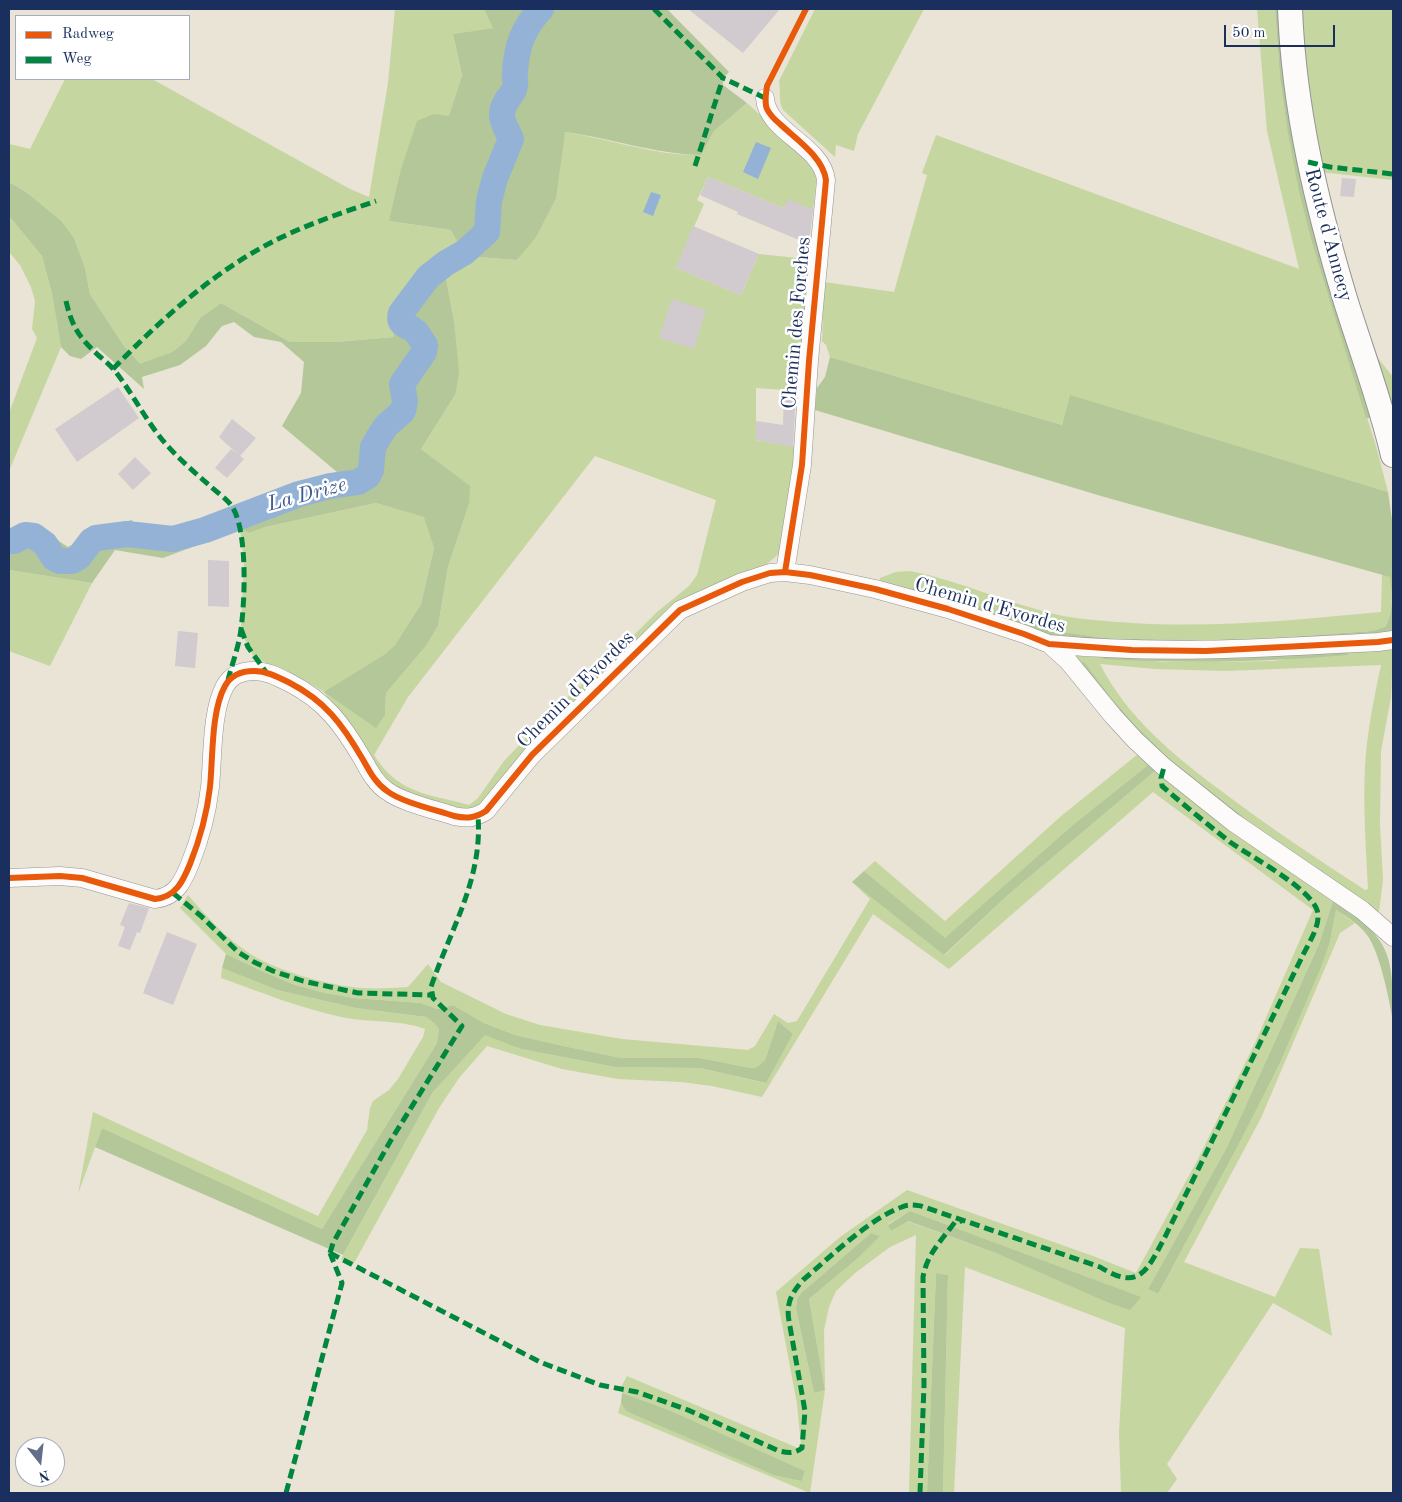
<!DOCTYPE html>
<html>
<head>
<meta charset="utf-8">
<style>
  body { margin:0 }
  #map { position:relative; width:1402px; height:1502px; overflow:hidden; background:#e9e4d5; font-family:"Old Standard TT",serif }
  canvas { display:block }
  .frame { position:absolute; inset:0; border:10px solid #1b2f5e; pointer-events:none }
  .legend { position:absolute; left:15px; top:15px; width:175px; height:65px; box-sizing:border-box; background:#fff; border:1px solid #a4acbf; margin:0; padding:6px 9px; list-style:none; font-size:15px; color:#1b2f5e }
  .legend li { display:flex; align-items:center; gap:10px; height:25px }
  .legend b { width:25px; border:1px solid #a4acbf }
  .north { position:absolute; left:15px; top:1437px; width:50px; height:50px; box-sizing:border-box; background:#fff; border:1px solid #a4acbf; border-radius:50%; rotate:164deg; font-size:14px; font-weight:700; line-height:20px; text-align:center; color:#1b2f5e }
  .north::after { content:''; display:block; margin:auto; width:18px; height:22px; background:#636e88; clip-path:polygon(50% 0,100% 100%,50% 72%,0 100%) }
  .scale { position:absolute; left:1224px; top:25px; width:111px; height:22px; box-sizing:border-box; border:2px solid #1b2f5e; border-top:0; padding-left:6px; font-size:15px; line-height:18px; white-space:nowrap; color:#1b2f5e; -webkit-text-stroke:4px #fff; paint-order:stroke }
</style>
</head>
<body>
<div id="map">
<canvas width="1402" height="1502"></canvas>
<div class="frame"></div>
<ul class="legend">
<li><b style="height:6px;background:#e8590c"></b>Radweg</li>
<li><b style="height:6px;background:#00873e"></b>Weg</li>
</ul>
<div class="north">N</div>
<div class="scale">50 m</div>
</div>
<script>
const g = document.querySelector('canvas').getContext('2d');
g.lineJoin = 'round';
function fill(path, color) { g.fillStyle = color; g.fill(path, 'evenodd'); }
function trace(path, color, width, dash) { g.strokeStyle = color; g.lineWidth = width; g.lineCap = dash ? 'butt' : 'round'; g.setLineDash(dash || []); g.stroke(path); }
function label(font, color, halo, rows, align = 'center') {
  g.font = font + ' "Old Standard TT",serif'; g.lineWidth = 5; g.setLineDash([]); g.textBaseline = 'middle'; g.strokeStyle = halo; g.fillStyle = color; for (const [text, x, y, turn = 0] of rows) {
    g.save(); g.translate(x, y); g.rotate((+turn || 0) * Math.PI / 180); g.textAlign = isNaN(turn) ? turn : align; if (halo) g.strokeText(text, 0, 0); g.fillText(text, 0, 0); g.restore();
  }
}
fill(new Path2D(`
  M395,9H484L494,28L453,34L462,77L449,117L434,114L389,221L451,230L461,247L433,266L415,290L406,296L389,318L394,337L336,342H290L221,303L200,318L186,341L172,352L140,365L124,346L90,294L85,268L74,238L26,192L9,182V144L30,149L65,79H152L350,189L369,197L388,83Z
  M815,9H924L858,134L854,151L836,145L835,157L783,110C778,100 781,91 779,81Z
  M1257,9H1275L1280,78L1287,128L1312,243L1376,446L1388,492L1070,396L1062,425L830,357L826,345L822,341L824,282L894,292L927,175L922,173L936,135L1299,269L1267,131Z
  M1301,9H1393V180L1320,172L1307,76Z
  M747,103L813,163L817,174L813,210L789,200L784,208L708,177L697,200L704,204L676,268L741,295L759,254L797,258L794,290L806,291L799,391L756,388V440L795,447L793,483L781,552L767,564L681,602L486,804L472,812L390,788L324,692L306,681L254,657L245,640L241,629L244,562L240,529L249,533L265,527L376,503L425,517L434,548L421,604L395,645L384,655L385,715L386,693L426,646L438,626L448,567L469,504V486L421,449L455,395L454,321L444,268L465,256L518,260L565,132C610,139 655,156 701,155L714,131ZM595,456L716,500L697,575L689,586L657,612L617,652L543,720L504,761L478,798L469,805C445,798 415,795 395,779C386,772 380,764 374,755L408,697Z
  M9,216L42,256L52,294L61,347L9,471V413L37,338L32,329L35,301L31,287L20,265L9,252Z
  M1377,357L1393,377V412Z
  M9,570L92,583L50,666L9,651Z
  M910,571C962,581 1011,605 1063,616C1085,620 1108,621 1131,623C1217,628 1296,620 1381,612L1382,574L1391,577C1391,593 1394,613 1385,627L1372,631L1246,640L1112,639L1063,632L1029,620L913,587L912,592L879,583L880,578L896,572Z
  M1393,648L1391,697L1381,751L1380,824L1383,880L1379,912L1356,900L1355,894L1259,829L1169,758L1137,727L1067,650L1162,662H1219L1273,661L1349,650ZM1100,664L1155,669L1225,671L1381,665C1374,698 1367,732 1365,767C1363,807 1366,848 1368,889L1365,890C1316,858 1267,826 1220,790C1173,755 1127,717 1100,664Z
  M1138,754L1148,765L1074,824L945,939L864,871L875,861L945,921L1060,817Z
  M1155,771L1333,901L1319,944L1227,1147L1148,1289L1158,1294L1239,1144L1279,1065L1330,942L1336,910L1355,923L1340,933L1261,1118L1184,1262L1275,1297L1300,1248L1319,1249L1332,1336L1273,1303L1167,1464L1177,1479L1167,1493H1121L1119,1433L1125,1328L965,1267L954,1493H943L948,1275L936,1273L927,1493H909L916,1235L890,1247L855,1273L836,1291L829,1307L824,1330L825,1390L810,1493L618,1413L621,1403L626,1411L802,1481L805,1471L669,1410L622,1393L620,1389L627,1376L798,1448L801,1445L797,1404L776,1292L840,1237L907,1190L1093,1256L1136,1273L1198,1159L1255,1043L1313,910L1153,792L949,969L873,914L762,1097L712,1086L681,1082L618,1079L562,1069L487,1046L459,1078L439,1108L353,1265L341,1259L433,1092L485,1034L521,1049L615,1067L700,1068L765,1083L793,1034L778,1021L765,1060L757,1067L751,1068L700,1058H621L568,1047L515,1035L484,1023L453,1005L437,1009L421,1003L354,998L325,993L295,985L264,972L226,954L180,908L188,895C206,916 224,936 246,951C272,970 330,986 362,988C378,989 393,988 408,987L428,964L441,982L506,1014L540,1025L622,1039L748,1050L755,1046L774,1014L788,1023L797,1021L870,899L852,882L945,955L1008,895ZM910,1211L1140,1297L996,1253L907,1221L891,1231L888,1224ZM871,1233L879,1236L857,1259L809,1299L825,1390L814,1393L796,1309L797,1300L801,1293Z
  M222,968L277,990L356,1008L426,1017L434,1023L439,1029L437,1043L322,1229L102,1128L78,1194L93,1112L318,1216L367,1130L370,1108L373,1101L389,1090L398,1079L423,1037L425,1029C398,1019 369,1023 341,1017C300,1008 260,992 221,978Z`), '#c5d6a0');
fill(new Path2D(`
  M484,9H667L729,72L723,78V85L747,103L714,131L701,155C654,154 611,138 565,132L556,198L536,237L517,260L465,256L451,230L389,221L401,169L417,121L434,114L449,116L462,76L453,34L493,28Z
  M1275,9H1279L1291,129L1303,191L1317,243L1370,418H1366L1312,243L1299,191L1287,128L1280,78Z
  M9,182L26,192L61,221L74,238L85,268L90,294L124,346L140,364L172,352L186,341L200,318L221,303L290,342H336L394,337L389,318C403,296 424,284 444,268L454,321L459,373L455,395L421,449L470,486L469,504L448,567L438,626L426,646L386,693L385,715L376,728L324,692L384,655L395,645L421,604L434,548L424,517L376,503L265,527L249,533L240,529L163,558L115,550L92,583L9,570V528L35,525L68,547L105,526L132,520L136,527L162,534L181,532L228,517L308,483L327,478L337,472L282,426L301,393L304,362L281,342L254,337L234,322L222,326L206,346L180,365L142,377L144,389L97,347L81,359L70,356L61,347L52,294L42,256L9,216Z
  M830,357L1062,425L1070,395L1388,492L1393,527V633L1233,647L1056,638L912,592L913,587L1029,620L1063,632L1112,639L1246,640L1372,631L1385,627C1394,613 1392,593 1390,577L1101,496L815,410L817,388L825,377Z
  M1349,650L1348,655C1264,662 1187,664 1103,659L1105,653Z
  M1084,662L1112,699L1137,727L1169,758L1259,829L1356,894V900L1261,836L1165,762L1079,665Z
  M1148,765L1155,771L1008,895L944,955L852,882L864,871L945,938L1074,824Z
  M1333,901C1392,939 1393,954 1393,1021C1389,999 1380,952 1367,935C1359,924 1347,917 1336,910L1330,942L1321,967L1279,1065L1239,1144L1158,1294L1148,1289L1227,1147L1319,944Z
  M226,954L264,972L295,985L325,993L354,998L421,1003L437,1009L453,1005L484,1023L515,1035L568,1047L621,1058H700L751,1068L757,1067L765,1060L778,1021L793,1034L766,1083L700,1068L615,1067L521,1049L485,1035L433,1092L343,1255L95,1147L102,1128L322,1229L437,1043L439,1029L434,1023L426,1017L356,1008L277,990L222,968Z
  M910,1211L1141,1297L1130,1310L1107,1302L996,1253L908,1221L891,1231L888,1225Z
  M871,1233L880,1236L857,1259L809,1299L825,1390L814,1393L796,1309L797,1300L801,1293Z
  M936,1273L948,1275L943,1493H927Z
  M622,1393L669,1410L805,1471L802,1481L774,1475L626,1411L621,1403Z`), '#b3c798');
fill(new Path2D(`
  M756,142L771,148L758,179L743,172Z
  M651,192L661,195L653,216L643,212Z`), '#93b2d6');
trace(new Path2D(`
  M9,541H14L25,535L34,536L45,544L54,558L60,561H72L79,557L91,541L96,538L127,534L173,539L205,530L299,494L330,486L358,482L368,476L371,470L373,447L380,435L386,426L403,411L405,401L402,384L424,352L425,345C422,341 419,335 415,331C408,325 397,326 401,313L428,277L446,263L465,252L487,232L489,201L495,178L511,139C504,123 497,116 507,100C510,96 515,91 515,86C516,82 514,76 515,71C517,45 523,28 541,9`), '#93b2d6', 26);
fill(new Path2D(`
  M688,9H780L743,53Z
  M708,177L784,208L788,199L813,210L810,235L799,240L737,214L738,212L700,195Z
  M1342,178L1356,179L1354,197L1340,196Z
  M693,226L759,254L741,295L676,268Z
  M797,259H808L805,291L794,290Z
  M672,299L706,310L694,349L659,338Z
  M118,387L139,418L77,462L55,429Z
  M784,391H796L793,447L756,440V421L783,425Z
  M232,419L256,438L240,456L219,437Z
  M231,449L244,459L227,478L215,468Z
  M135,457L151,473L133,490L118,474Z
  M208,560L229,561V607L208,606Z
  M178,631L198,633L195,668L175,666Z
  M129,903L149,908L140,933L137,932L130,950L118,946L125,927L120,925Z
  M167,932L197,944L173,1005L143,993Z`), '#d1cace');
const minor = new Path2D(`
  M765,98C767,132 822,145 826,180L809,361L802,465L785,572
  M1049,644C1160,655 1267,648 1378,642L1393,640
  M9,878L60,876L82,878L155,899C176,897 183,881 190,864C200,839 207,813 210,787C213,758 211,711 225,686C231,675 242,671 254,671C267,671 278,677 290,683C325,701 342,724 362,758C369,770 375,783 387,791C401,802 436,810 454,816C467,819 475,818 486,811L532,755L680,610L742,582L770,573L785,572L810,575L875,589L948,609L1024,634L1049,644L1068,661L1113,716L1135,740L1164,767L1233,822L1362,910L1393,937`);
const secondary = new Path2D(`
  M1290,9C1294,110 1317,206 1346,302C1362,353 1381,403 1393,455`);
trace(minor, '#939494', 19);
trace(secondary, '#939494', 26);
trace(minor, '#fcfbf9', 18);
trace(secondary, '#fcfbf9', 24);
trace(new Path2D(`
  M654,9L723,78L765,98L766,95
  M1308,162L1330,167L1393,174
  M695,166L723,78
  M66,301C72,327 79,337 98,355C104,360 110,365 115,371C133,394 146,421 165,443C178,458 194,472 209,485C216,492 225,497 231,505C248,528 245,600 241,629C239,646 232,664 228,680
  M113,369C161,319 218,268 280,238C311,223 344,212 376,201
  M241,629L248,647L266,672
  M173,893L201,916L238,952L254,962L273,971L303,981L358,993L431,995
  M330,1253L540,1362L600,1385L637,1392L688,1410L779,1451C788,1453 794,1454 802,1448L805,1411L789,1321C786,1303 791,1294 803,1280C829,1258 870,1218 902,1207C908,1204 914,1205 921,1206L1100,1267C1140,1292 1147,1270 1165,1237L1302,957C1308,944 1322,924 1317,910C1309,887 1251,857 1230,842C1207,824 1184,805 1162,786L1161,778L1164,767
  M330,1253L333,1243L391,1140L462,1026L433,998L431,987C450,930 483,879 478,816
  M286,1493L342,1283L330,1253
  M920,1493L924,1385L923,1277C927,1254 941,1241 955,1222L962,1221`), '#00873e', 5, [10, 5]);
trace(new Path2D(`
  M785,572L802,465L809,361L826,180C823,157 796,139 780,124C775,120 770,115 767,109C764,102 766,94 767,86L806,9
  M9,878L60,876L82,878L155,899C176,897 183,881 190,864C200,839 207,813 210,787C213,758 211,711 225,686C231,675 242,671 254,671C267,671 278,677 290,683C325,701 342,724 362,758C369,770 375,783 387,791C401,802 436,810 454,816C467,819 475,818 486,811L532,755L680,610L742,582L770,573L785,572L810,575L875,589L948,609L1024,634L1049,644L1132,650L1206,651L1378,642L1393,640`), '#e8590c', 6);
label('20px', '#1b2f5e', '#fff', [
  ["Route d'Annecy",1328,235,75],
  ["Chemin des Forches",797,323,-85],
  ["Chemin d'Evordes",990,606,16],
  ["Chemin d'Evordes",576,690,-45]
]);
label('italic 21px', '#3c5b8e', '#fff', [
  ["La Drize",307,495,-15]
]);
</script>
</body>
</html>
